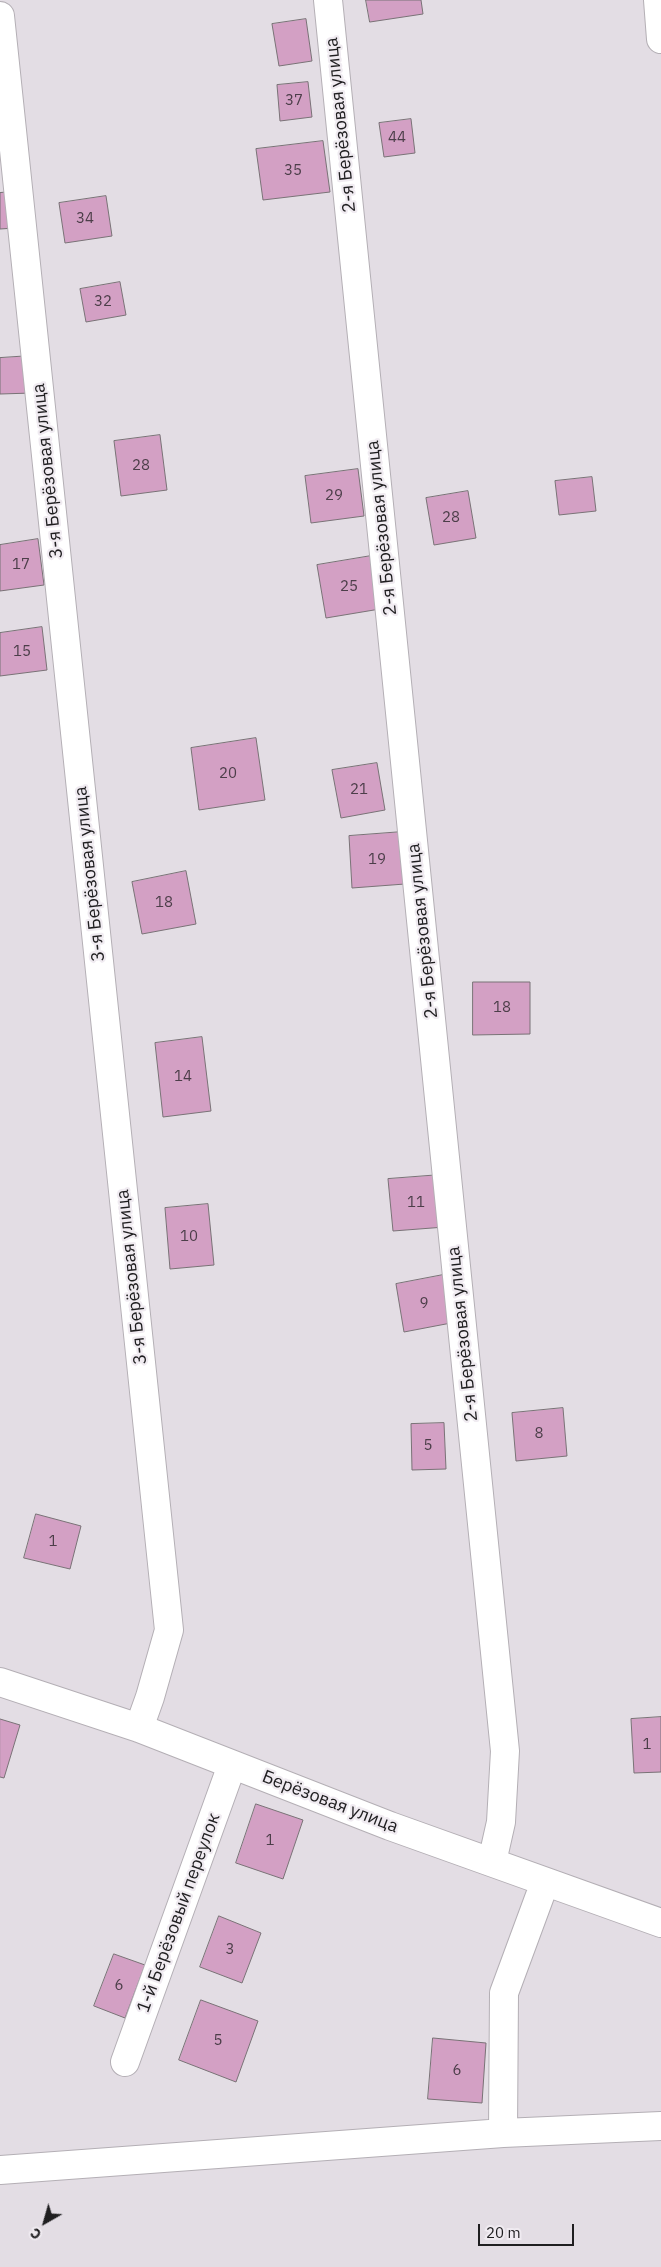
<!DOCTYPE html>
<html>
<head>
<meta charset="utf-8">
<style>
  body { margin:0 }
  #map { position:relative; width:661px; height:2267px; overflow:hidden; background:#e3dde4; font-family:"IBM Plex Sans",sans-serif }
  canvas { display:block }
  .north { position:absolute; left:20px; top:2197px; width:50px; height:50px; -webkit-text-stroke:4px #f0ebf1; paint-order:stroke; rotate:218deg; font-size:14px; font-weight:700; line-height:20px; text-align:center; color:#1f1e20 }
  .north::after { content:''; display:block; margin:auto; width:18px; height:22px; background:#1f1e20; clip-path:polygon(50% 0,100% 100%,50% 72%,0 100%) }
  .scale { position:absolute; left:478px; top:2224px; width:96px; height:22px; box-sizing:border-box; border:2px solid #1f1e20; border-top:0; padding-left:6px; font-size:15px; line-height:18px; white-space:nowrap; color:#1f1e20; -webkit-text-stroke:4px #f0ebf1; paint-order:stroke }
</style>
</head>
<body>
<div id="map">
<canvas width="661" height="2267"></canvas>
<div class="north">С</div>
<div class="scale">20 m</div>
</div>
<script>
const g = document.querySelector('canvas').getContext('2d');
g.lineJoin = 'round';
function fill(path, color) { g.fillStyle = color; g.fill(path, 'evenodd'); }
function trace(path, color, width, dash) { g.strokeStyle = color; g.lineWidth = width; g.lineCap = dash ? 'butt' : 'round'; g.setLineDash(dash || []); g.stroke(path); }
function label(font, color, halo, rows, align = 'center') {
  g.font = font + ' "IBM Plex Sans",sans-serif'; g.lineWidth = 4.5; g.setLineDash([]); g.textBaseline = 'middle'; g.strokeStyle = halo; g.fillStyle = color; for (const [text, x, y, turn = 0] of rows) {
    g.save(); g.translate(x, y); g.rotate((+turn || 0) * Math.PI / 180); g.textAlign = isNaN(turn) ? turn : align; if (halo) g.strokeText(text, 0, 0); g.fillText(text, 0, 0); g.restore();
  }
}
const building = new Path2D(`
  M366,0H421L423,14L370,22Z
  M306,19L312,61L279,66L272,24Z
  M308,82L312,117L280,121L277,85Z
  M411,119L415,153L384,157L379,123Z
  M323,141L330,192L263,200L256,149Z
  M10,192L15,228L0,229V193Z
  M106,196L112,236L65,243L59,203Z
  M120,282L126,315L86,322L80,289Z
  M30,356L32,393L0,394V358Z
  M160,435L167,490L121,496L114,441Z
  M358,469L364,516L311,523L305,476Z
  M592,477L596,511L559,515L555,481Z
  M468,491L476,538L434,545L426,498Z
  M38,539L44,585L0,591V545Z
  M371,556L380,609L326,618L317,565Z
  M42,627L47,670L0,676V633Z
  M256,738L265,800L199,810L191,748Z
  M377,763L385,810L341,818L332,770Z
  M402,832L405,884L352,888L349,836Z
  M186,871L196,924L142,934L132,882Z
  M473,982H530V1034L473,1035Z
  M202,1037L211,1111L163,1117L155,1043Z
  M440,1175L445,1227L393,1231L388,1179Z
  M208,1204L214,1265L170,1269L165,1208Z
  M443,1275L451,1323L404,1332L396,1284Z
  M563,1408L567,1456L516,1461L512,1413Z
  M444,1423L446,1469L412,1470L411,1424Z
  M36,1514L81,1526L70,1569L24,1558Z
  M661,1717V1772L634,1773L631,1719Z
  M0,1719L20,1725L4,1778L0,1777Z
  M256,1804L303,1820L283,1879L236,1863Z
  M219,1916L261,1933L242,1983L200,1967Z
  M114,1954L145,1965L125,2018L94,2006Z
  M201,2000L258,2021L236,2082L179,2060Z
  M433,2038L486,2043L482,2103L428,2099Z`);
fill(building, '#d3a0c4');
trace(building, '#797276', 1);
const minor = new Path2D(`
  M328,0L505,1751L501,1822L492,1862
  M658,0L661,39
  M0,16L169,1630L150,1697L139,1728
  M0,1682L139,1728L390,1826L661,1923
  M125,2062L232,1765
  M503,2133L504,1993L545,1882
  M0,2170L503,2133L661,2126`);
trace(minor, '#b4afb5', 30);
trace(minor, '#fff', 28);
label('15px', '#4c3e49', null, [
  ["37",294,101],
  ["44",397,138],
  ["35",293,171],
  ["34",85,219],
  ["32",103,302],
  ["28",141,466],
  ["29",334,496],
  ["28",451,518],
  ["17",21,565],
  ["25",349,587],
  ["15",22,652],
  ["20",228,774],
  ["21",359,790],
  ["19",377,860],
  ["18",164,903],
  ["18",502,1008],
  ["14",183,1077],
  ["11",416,1203],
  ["10",189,1237],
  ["9",424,1304],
  ["8",539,1434],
  ["5",428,1446],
  ["1",53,1542],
  ["1",647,1745],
  ["1",270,1841],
  ["3",230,1950],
  ["6",119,1986],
  ["5",218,2041],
  ["6",457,2071]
]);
label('18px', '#1f1e20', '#f0ebf1', [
  ["2-я Берёзовая улица",341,125,-96],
  ["3-я Берёзовая улица",48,471,-96],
  ["2-я Берёзовая улица",382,528,-96],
  ["3-я Берёзовая улица",90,874,-96],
  ["2-я Берёзовая улица",423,931,-96],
  ["3-я Берёзовая улица",132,1277,-96],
  ["2-я Берёзовая улица",463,1334,-96],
  ["Берёзовая улица",330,1802,21],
  ["1-й Берёзовый переулок",179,1913,-70]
]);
</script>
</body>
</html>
